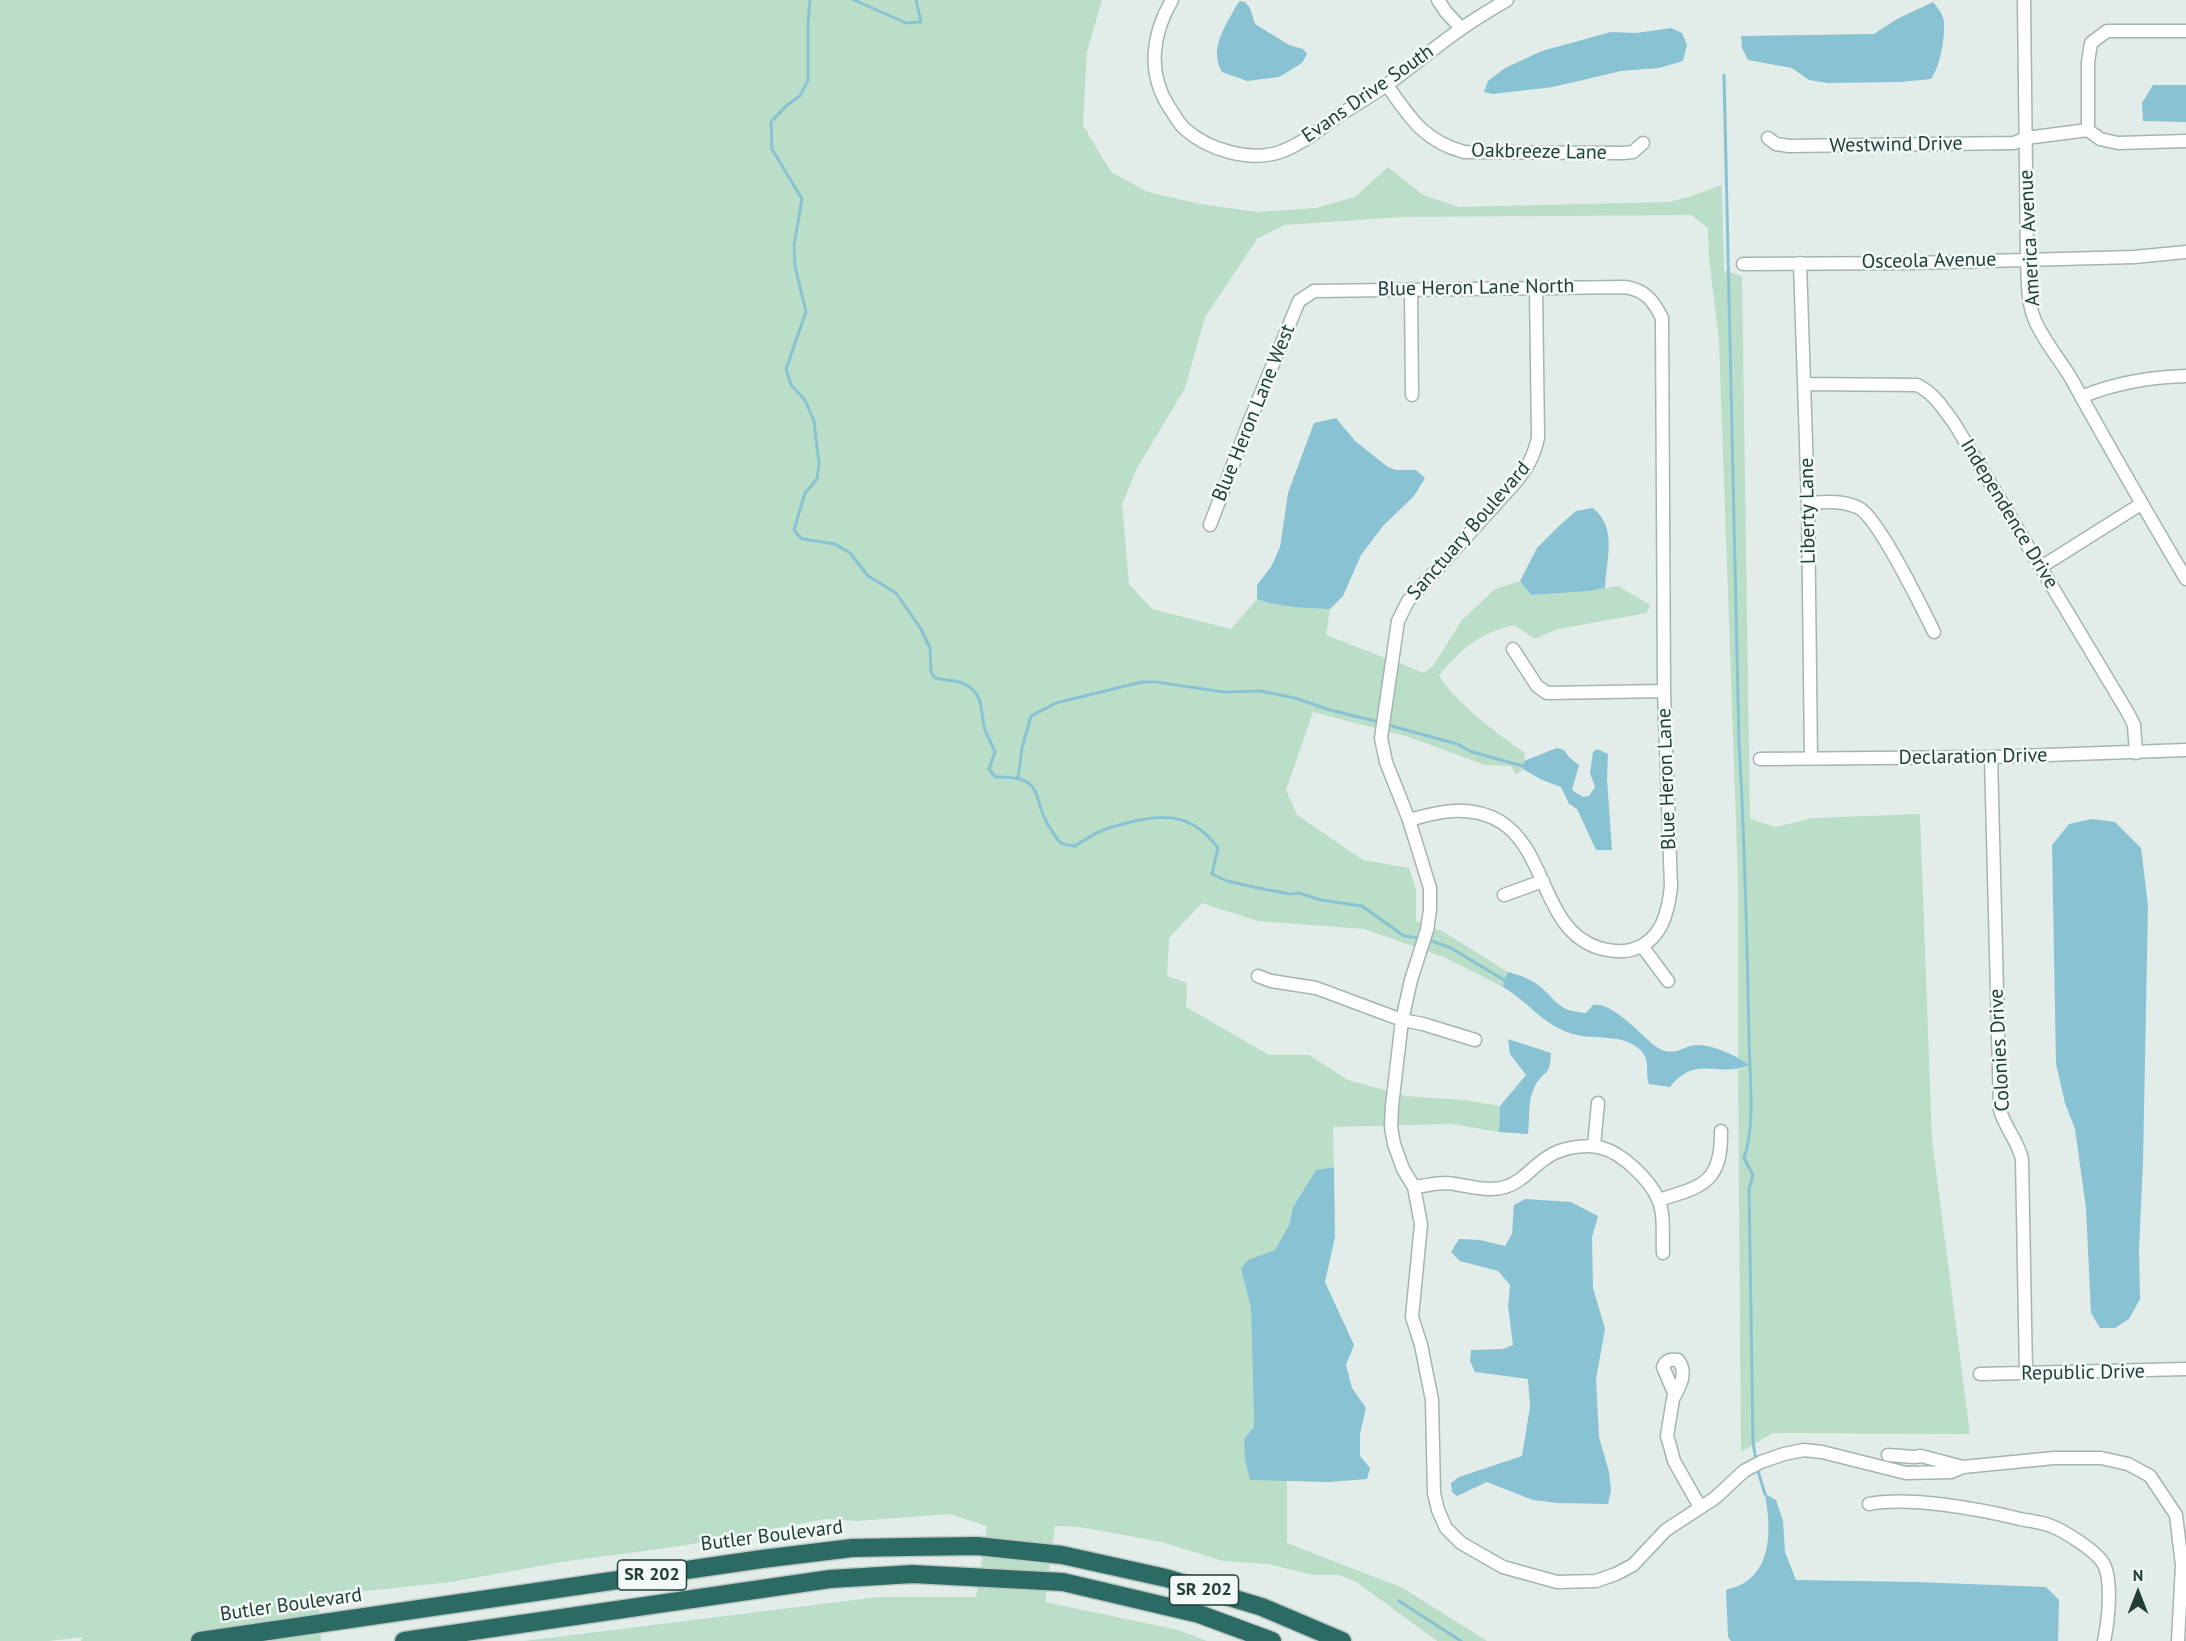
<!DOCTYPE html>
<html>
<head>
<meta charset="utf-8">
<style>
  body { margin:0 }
  #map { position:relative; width:2186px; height:1641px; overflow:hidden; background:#e2ede9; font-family:"PT Sans",sans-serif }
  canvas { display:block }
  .north { position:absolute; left:2108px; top:1563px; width:60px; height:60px; -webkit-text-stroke:4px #f2f9f6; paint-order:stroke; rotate:0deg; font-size:16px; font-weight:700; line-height:24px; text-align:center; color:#213e38 }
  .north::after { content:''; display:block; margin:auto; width:21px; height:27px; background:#213e38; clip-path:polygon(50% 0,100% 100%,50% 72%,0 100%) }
</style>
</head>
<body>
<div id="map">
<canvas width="2186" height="1641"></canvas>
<div class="north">N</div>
</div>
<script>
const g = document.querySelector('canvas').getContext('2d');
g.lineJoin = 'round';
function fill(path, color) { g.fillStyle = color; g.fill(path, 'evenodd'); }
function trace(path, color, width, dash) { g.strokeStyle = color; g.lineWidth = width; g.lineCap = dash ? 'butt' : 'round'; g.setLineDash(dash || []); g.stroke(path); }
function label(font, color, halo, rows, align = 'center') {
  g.font = font + ' "PT Sans",sans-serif'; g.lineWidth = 5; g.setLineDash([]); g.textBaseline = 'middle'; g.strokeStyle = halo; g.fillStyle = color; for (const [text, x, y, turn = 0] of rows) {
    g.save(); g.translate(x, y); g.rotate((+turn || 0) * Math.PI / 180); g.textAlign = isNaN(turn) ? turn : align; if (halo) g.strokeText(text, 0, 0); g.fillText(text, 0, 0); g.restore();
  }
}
fill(new Path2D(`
  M0,0H1102L1087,52L1083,125L1111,172L1148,192L1200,204L1257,212L1316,208L1355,197L1388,167L1423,195L1459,207L1669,202L1691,196L1722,185L1724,271L1742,276L1750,819L1776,827L1812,818L1920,814L1932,1140L1970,1434L1773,1433L1741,1452L1738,1070L1749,1065L1738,1057V878L1719,341L1709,258L1708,228L1691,215L1402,217L1284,225L1257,239L1205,317L1185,388L1137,468L1122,504L1129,584L1152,609L1231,629L1257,599C1281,608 1305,608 1330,609L1326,635L1424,673L1433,666L1462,620L1495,589L1520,581L1531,595L1589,591L1618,586L1650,605L1647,613L1558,629L1534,639L1515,625C1478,633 1463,648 1439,675C1453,701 1500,736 1525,753L1523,769L1516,775L1511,766L1485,765L1406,736L1313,712L1286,790L1297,815L1363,860L1409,868L1416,890V921L1442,931L1508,972L1504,980L1503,987L1441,956L1364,929L1258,921L1202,903L1169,938L1167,976L1187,983L1186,1007L1269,1055H1309L1348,1080L1406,1096L1464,1100L1500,1106L1499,1132L1452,1124L1333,1127L1334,1167L1316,1170L1293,1207L1289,1225L1275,1250L1249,1260L1241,1269L1251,1308L1254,1427L1244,1439L1250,1480H1287V1543L1403,1588L1487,1641H1437L1355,1581L1339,1575H1313L1268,1564L1223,1561L1162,1542L1079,1527L1055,1526L1045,1602L1178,1630L1207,1641H524L879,1597H976L987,1526L950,1514L857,1521L825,1519L687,1545L562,1562L451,1582L318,1596L321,1641H81L82,1637L49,1641H0Z`), '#badec7');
fill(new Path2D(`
  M1240,1L1245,2L1250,8L1255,24L1289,45L1303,49L1307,54L1302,63L1279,77L1247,81L1222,72C1211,52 1220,35 1230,17C1234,11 1235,6 1240,1Z
  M1933,2C1938,8 1944,15 1944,23C1945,38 1940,67 1931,79L1900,82L1828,83L1809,80L1792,68L1748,60L1742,48L1741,36L1874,34L1897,19Z
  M1671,28L1682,33L1687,45L1683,61L1659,68L1621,71L1553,87L1493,94L1484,92L1488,81L1505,68L1542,51L1611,32L1636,33Z
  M2153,85H2186V122L2143,121L2142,103Z
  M1336,418L1355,441L1388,467L1396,470H1416L1425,478L1414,496L1383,526L1361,555L1343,596L1330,609C1305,608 1281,608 1257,599V585L1271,567L1280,547L1288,493L1314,423Z
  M1593,508C1618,529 1606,559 1605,588L1589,591L1531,595L1520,581L1537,548L1560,525L1576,511Z
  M1557,748L1564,750L1570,758L1579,765L1572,790L1583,797L1589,796L1595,787L1590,773L1593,752L1597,749L1608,754L1607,779L1612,850H1596L1577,809L1569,804L1561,787L1542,780L1523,769L1524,761Z
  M2091,819L2115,822L2141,848L2148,905L2143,1162L2139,1250L2140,1299L2129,1319L2115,1328H2100L2091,1313L2086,1208L2075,1129L2065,1103L2056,1064L2052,845L2069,824Z
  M1508,972C1520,975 1533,980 1542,988C1559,1004 1560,1011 1586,1013L1593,1005C1613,1001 1642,1037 1658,1048C1676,1058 1682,1045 1698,1045C1713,1045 1738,1056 1749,1065C1716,1079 1698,1053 1670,1087L1649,1084C1645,1074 1650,1062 1643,1053C1627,1033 1598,1040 1577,1035C1545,1028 1530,1003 1503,987L1504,980Z
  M1508,1039L1551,1053C1550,1078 1544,1069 1535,1086C1527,1101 1530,1118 1528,1134L1499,1132L1500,1106L1526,1075L1510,1054Z
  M1334,1167L1335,1237L1325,1282L1354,1345L1346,1365L1352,1388L1366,1408L1360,1434V1456L1370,1468L1367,1479L1329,1482L1250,1480L1245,1459L1244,1439L1254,1427L1251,1308L1241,1269L1248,1260L1275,1250L1289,1225L1293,1207L1316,1170Z
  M1525,1199L1571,1202L1598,1216L1592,1237L1593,1288L1605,1329L1596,1379L1599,1437L1609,1472L1611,1491L1608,1504L1558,1503L1533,1500L1487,1482L1457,1496L1452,1492L1451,1483L1459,1477L1522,1456L1530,1407L1528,1379L1475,1372L1470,1361L1471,1350L1503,1349L1513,1345L1508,1306L1510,1285L1498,1271L1460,1261L1451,1252L1459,1239L1480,1240L1505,1246L1512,1234L1514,1205Z
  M1765,1494L1776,1500L1783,1521L1785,1552L1796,1580L1916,1582L2046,1587L2059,1600L2058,1641H1731L1728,1637L1726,1590C1732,1588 1740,1586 1744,1583C1774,1564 1770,1524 1765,1494Z`), '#88c2d3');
trace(new Path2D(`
  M810,0L808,23V80L800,96L787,105L771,122L772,149L802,199L794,245L795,266L806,312L786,369L791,385L805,400L814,421L819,464L817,479L805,493L794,530L802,539L835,544L850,553L868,576L896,593L921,629L930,648L931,672L935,678C945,681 960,679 968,686C985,697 980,714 985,730C988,737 992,745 995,752L989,769L995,777C1050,775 1029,801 1052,831C1054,834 1058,841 1061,843C1064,845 1071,845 1075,846C1097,831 1108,827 1135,821C1170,813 1195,817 1218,848L1212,874L1227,881L1258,888L1290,894L1299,893L1321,900L1362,906L1404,936L1419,938
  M854,0L906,23L921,22L916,0
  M1724,75L1739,743C1745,840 1747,938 1749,1035C1749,1070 1756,1126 1744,1158L1753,1175L1749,1189L1753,1442L1756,1461
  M1385,724L1457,744L1472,752L1523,766
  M1018,778L1022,748L1031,716L1056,703L1142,682H1156L1224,692L1260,691L1295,698L1330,710L1379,722
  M1429,940L1451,948L1504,980
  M1757,1468L1765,1494
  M1399,1601L1461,1641`), '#88c2d3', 3);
const street = new Path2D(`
  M1172,0C1152,34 1147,73 1169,107C1174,114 1179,124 1185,129C1208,150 1250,162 1280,152C1305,143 1324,125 1346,111C1360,102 1374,94 1388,84C1413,66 1436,46 1461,29C1476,18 1492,9 1507,0
  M1438,0L1446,12L1461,28
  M2024,0L2027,259C2028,278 2027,300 2034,318C2043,341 2060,359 2072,380C2109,447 2147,513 2186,579
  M1387,85C1409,117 1424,141 1464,152L1623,153L1633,152L1643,143
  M2088,130V62L2091,43L2107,31H2186
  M1768,138L1776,144L1789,146L2014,143L2026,138L2088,130L2100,139L2118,143L2186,141
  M1800,263L1808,503L1811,759
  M1743,264L1913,263L2134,257L2186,252
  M1536,287L1538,438C1533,459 1527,468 1514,484L1408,601L1398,621L1381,738L1386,762L1409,820L1430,888V910L1427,930L1411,980L1402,1020L1392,1106L1391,1127L1394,1144L1403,1169L1414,1187L1421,1224L1412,1317L1421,1345L1432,1400L1434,1493L1438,1510L1446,1528L1461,1543L1503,1567L1557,1582L1596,1581L1616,1574L1633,1565L1666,1530L1715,1498L1744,1471L1761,1462L1784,1454L1804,1450L1822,1452L1906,1473L1951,1472L1963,1467L2054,1458H2101L2128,1464L2150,1476L2176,1515L2182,1565L2178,1641
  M1411,289L1412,395
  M1805,384L1917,385C1934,393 1943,408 1954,423L2128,713L2134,725L2136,753
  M2081,397C2115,383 2149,377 2186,376
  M1808,503C1825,502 1843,500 1859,508C1879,519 1922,608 1934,632
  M1210,525L1250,420L1299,301L1314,291L1625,287C1645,290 1653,300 1662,318L1664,691L1671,887C1668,912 1662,940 1634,949C1623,953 1610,951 1599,948C1542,930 1548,852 1501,822C1471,804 1440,811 1409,820
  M2041,567L2141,504
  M1513,649L1537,686L1547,693L1664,691
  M1991,757L2000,1110C2005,1128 2018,1141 2022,1159L2026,1374
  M1760,759L1991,757L2186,750
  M1504,895L1543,881
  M1642,946L1668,981
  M1258,976L1271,981L1316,988L1402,1020L1423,1024L1475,1040
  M1594,1146L1598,1103
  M1414,1187C1424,1186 1435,1183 1446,1183C1464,1184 1487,1193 1505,1187C1526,1181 1536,1160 1557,1152C1569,1147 1589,1144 1602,1148C1622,1153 1650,1180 1658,1199C1665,1214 1662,1236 1663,1253
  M1658,1200C1702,1187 1722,1183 1721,1131
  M1980,1374L2186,1369
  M1675,1395L1663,1367C1666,1360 1670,1359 1678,1360C1688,1372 1680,1386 1673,1399L1667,1436L1670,1446L1674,1461L1700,1507
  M1888,1455L1914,1457L1921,1456L1963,1467
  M1869,1504C1908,1496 1980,1509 2020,1519C2030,1521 2042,1522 2051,1526C2065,1531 2092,1549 2101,1560C2114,1575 2108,1623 2104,1641`);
const highway = new Path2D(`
  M200,1641L762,1559L852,1548L905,1547L977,1546L1062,1555L1166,1578L1262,1607L1342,1641
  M404,1641L830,1579L913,1574L1063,1582L1199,1614L1272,1641`);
trace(street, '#a4b5b0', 15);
trace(highway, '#c1c9c7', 21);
trace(street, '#fff', 12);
trace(highway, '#2c6b63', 18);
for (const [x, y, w] of [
  [652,1575,69],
  [1204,1590,69]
]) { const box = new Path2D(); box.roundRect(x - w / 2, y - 15, w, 30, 4.5); g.fillStyle = '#f2f9f6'; g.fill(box); trace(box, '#213e38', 1.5); }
label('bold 18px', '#213e38', null, [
  ["SR 202",652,1575],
  ["SR 202",1204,1590]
]);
label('20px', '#213e38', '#f2f9f6', [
  ["Evans Drive South",1368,94,-35],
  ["Westwind Drive",1896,145,-1],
  ["Oakbreeze Lane",1539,152,1],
  ["America Avenue",2030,238,-93],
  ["Osceola Avenue",1929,261,-1],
  ["Blue Heron Lane North",1476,288,-1],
  ["Blue Heron Lane West",1254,413,-68],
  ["Liberty Lane",1808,511,-91],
  ["Independence Drive",2009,514,59],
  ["Sanctuary Boulevard",1469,531,-49],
  ["Declaration Drive",1973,757,-1],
  ["Blue Heron Lane",1667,779,-92],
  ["Colonies Drive",2000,1050,-93],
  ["Republic Drive",2083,1373,-1],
  ["Butler Boulevard",772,1536,-7],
  ["Butler Boulevard",291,1605,-8]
]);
</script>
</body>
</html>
